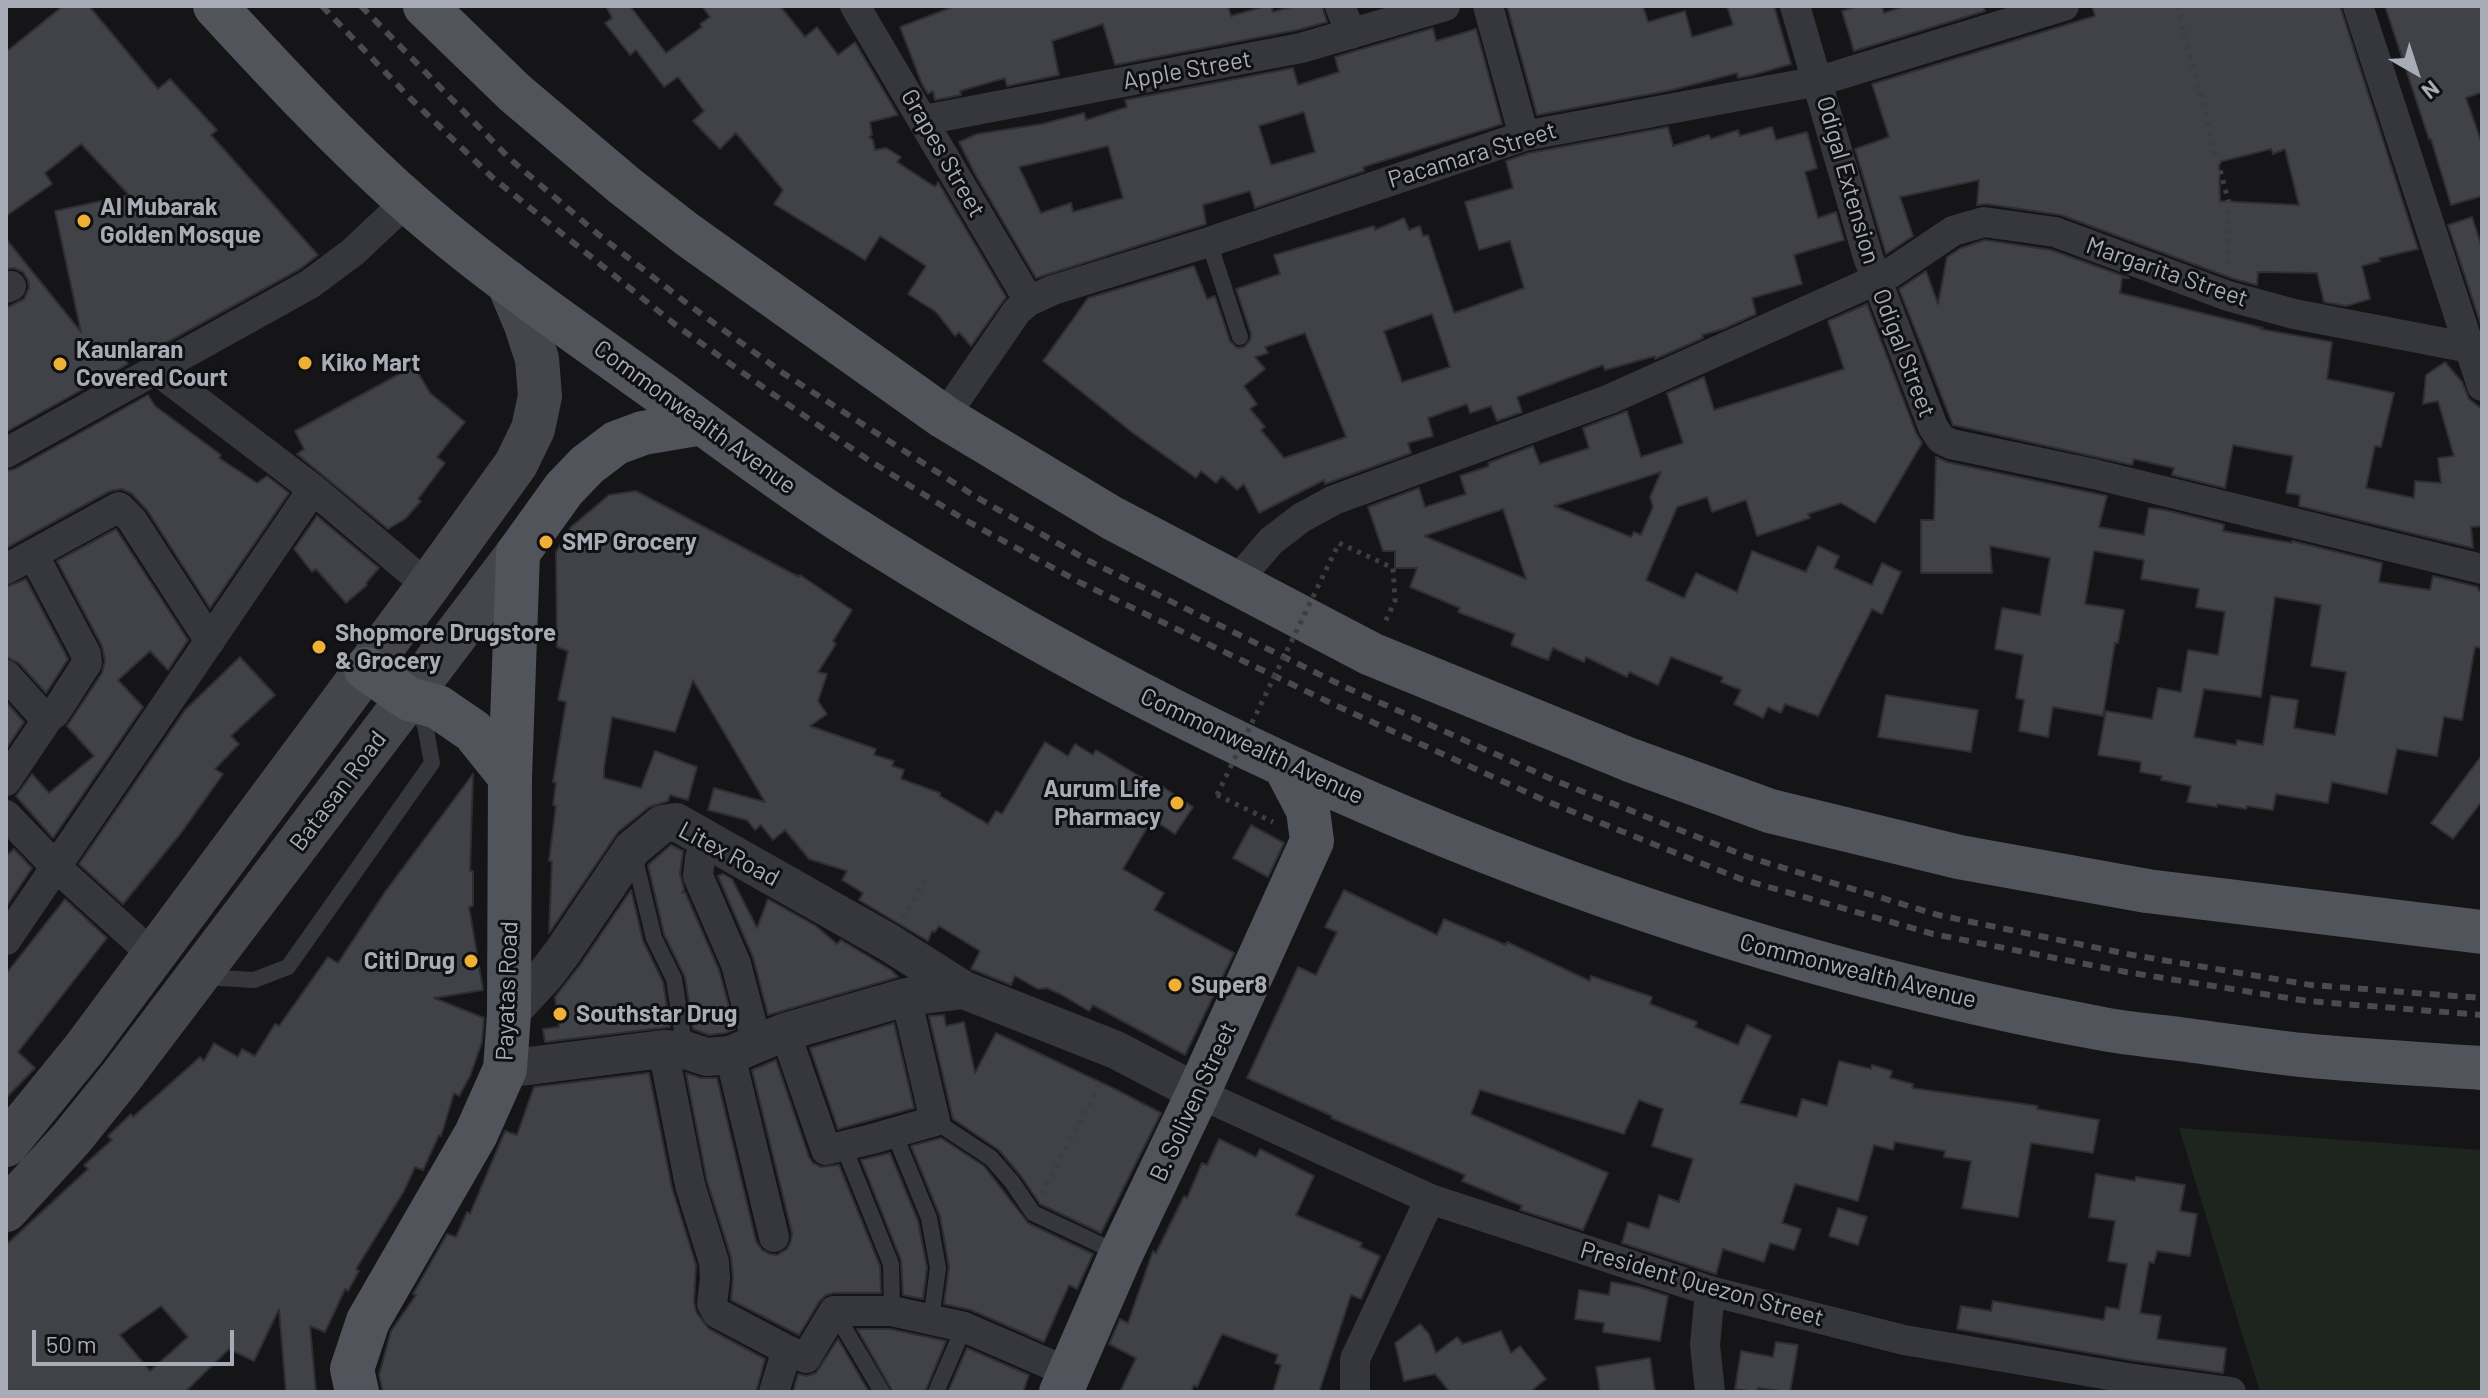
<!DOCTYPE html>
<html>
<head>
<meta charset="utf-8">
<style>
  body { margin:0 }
  #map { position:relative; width:2488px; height:1398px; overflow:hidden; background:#151517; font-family:Barlow,sans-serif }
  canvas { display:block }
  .frame { position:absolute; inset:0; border:8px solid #a7acb7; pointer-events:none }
  .north { position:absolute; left:2376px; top:32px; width:80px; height:80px; -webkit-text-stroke:6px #101012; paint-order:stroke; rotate:141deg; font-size:22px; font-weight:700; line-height:32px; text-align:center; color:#a7acb7 }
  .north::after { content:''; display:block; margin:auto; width:28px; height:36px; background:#a7acb7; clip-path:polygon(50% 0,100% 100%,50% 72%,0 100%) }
  .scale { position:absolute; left:32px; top:1330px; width:202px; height:36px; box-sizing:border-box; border:4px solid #a7acb7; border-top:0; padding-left:10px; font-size:24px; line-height:28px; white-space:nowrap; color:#a7acb7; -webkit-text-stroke:6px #101012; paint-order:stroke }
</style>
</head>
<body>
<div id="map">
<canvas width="2488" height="1398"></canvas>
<div class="frame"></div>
<div class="north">N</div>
<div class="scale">50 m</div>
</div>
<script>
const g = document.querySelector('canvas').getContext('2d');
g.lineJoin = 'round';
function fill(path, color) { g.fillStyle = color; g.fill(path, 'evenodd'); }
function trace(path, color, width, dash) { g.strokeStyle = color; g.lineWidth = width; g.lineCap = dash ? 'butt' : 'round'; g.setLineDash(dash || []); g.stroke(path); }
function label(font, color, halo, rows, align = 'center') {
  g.font = font + ' Barlow,sans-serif'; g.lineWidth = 6; g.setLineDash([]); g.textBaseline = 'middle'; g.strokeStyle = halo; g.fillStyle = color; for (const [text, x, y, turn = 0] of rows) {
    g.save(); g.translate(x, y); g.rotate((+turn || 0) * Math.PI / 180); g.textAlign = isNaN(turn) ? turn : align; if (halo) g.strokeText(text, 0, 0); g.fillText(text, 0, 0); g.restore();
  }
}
fill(new Path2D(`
  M2179,1128L2482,1150V1392H2260Z`), '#1d251e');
const building = new Path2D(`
  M63,6H89L158,89L170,79L217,130L211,135L318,255L300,269L153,350L124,358L128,364L6,432V308L24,299L29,288L28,280L23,272L14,268L6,269V239L81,332L55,211L129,195L81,144L45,173L52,184L6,216V52Z
  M606,6H630L666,53L702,27L700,24L710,17L702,6H780L805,37L817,27L838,55L855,42L898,115L870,122L872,135L869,137L873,140L875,150L886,148L901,157L897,162L935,187L938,182L1006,297L971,346L959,332L955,336L936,312L908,294L926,266L880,236L865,260L774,204L783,190L736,133L720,149L693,121L704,111L678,77L664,87L636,50L630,55L605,23L612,18Z
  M955,6H1228L1231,16L1266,6H1271L1273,12L1295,6H1322L1327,22L1297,30L1115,65L1103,24L1052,41L1059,75L1007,86L1005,78L960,91L961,95L935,100L933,91L928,94L922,84L900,27Z
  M1507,6H1643L1648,22L1685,11L1692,37L1733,25L1727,6H1774L1791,64L1753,75L1738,78L1737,73L1672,90L1537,115Z
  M1859,6H1882L1884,13L1905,6H1983L1985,11L1854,51L1842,11Z
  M2092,6H2340L2418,249L2379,258L2380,261L2362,266L2370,299L2346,306L2324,302L2317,273L2258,272L2257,285L2234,279L2061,215L1987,204L1977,205L1979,180L1900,197L1913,236L1886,254L1855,149L1889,137L1872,84L2095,16ZM2271,149L2273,154L2285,149L2299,205L2220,201L2219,162Z
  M2385,6H2482V92L2466,98L2482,144V196L2451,205L2431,139H2429Z
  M1433,28L1436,41L1476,29L1502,124L1363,167L1364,171L1255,208L1250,191L1203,205L1206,224L1036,278L974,172L959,142L977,134L1042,124L1084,113L1086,120L1127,107L1125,100L1293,68L1298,85L1339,72L1335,57ZM1304,112L1315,152L1271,165L1259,126ZM1108,146L1123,198L1073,212L1071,203L1041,213L1019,167Z
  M1668,127L1673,146L1709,135L1711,139L1738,130L1740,136L1772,127L1776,140L1807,132L1817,168L1805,172L1818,218L1836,212L1844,240L1794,255L1802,284L1752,298L1756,314L1723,329L1702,335L1703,338L1655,359V356L1605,370L1603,365L1517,397L1522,412L1497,421L1491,406L1470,413L1467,404L1428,418L1433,436L1408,443L1411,453L1325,484L1324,480L1259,513L1244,484L1237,490L1222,476L1216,483L1201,471L1196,478L1133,433L1043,361L1088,298L1194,266L1207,299L1215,296L1230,341L1237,348L1244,347L1250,340L1251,334L1236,289L1280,274L1274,255L1374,226L1375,230L1404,218L1409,230L1420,226L1423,236L1428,235L1454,313L1524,288L1510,241L1479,250L1465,202L1513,188L1506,161L1529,153ZM1432,314L1450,367L1402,382L1384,331ZM1305,333L1346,437L1284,458L1261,430L1265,427L1250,409L1257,404L1244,386L1265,369L1255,357L1268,353L1265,347Z
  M2472,217L2482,248V328L2448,225Z
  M1985,240L2051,250L2129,278H2122L2120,293L2263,328L2260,329L2332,342L2327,379L2394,393L2381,447L2375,446L2366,488L2414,498L2415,481L2441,483L2438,458L2454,456L2438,401L2423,404L2426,375L2445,362L2462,382L2469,399L2482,409V526L2471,527L2473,548L2299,506L2300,495L2286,493L2293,456L2233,445L2225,488L2172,475L2174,468L2134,459L2132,465L1953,425L1899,289L1926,271L1938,304L1947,257L1961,248Z
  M1867,304L1916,433L1922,443L1875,523L1841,503L1808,514L1810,518L1757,536L1746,500L1712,512L1707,497L1677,507L1646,580L1684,598L1696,573L1737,592L1752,551L1806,572L1818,546L1839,556L1834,568L1872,585L1882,563L1901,572L1882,614L1872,609L1818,716L1785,704L1781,713L1768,707L1763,718L1734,704L1741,690L1721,682L1723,677L1671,657L1658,685L1629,672L1627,677L1586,657L1584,662L1553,648L1548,660L1537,656L1511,645L1515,634L1458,612L1460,608L1410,587L1417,568H1395V551H1383L1368,507L1419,488L1425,507L1466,494L1460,476L1489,466L1488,463L1533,446L1540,464L1589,448L1583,428L1627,411L1641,457L1683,443L1667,393L1704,377L1714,410L1844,369L1828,321ZM1661,472L1650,497L1653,507L1641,535L1634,532L1631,537L1554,506ZM1503,509L1526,579L1424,536Z
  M414,366L430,393L465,422L437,457L445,463L418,499L421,501L405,519L388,529L297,454L304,449L295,431Z
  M148,395L155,406L221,455L219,458L257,483L267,476L289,493L210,608L147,510L132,494L122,489L110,491L6,548V471L15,469Z
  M1936,457L1947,462L2107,496L2099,527L2144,535L2149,508L2165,510L2218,523L2224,525L2223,531L2292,543V541L2382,563L2379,582L2430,590L2433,576L2478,587L2479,591H2482V648L2475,647L2462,720L2444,717L2437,756L2397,749L2387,794L2332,782L2328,803L2276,794L2273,810L2247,806L2246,809L2217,804V807L2187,802L2191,786L2161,780L2162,776L2140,772L2141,762L2098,755L2106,711L2152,719L2158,688L2181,692L2188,650L2218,655L2225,612L2196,607L2199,589L2141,579L2144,560L2094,551L2085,604L2124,610L2118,643H2115L2103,716L2053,707L2048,737L2019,731L2024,700L2016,698L2023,655L1995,649L2002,608L2040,615L2050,558L1990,546L1992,573H1921V520H1934ZM2275,597L2321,605L2311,666L2346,672L2335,735L2294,728L2298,700L2271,696L2263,745L2237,740L2236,745L2194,737L2204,689L2261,697Z
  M636,491L799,577L800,575L852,610L833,641L836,644L818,672L827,674L818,701L827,714L810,726L876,749L874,755L894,761L892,766L904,770L901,779L940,793V796L988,824L996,811L1002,814L1045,742L1068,756L1075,744L1093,755L1096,750L1139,776L1163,787L1193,807L1175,834L1152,819L1123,869L1164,893L1154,910L1234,953L1185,1055L1093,1005L1089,1011L1062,995L1047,988L1038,989L1015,976L1011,985L974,970L971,969L980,951L939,926L935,932L932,931L928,941L859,900L863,893L842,880L847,871L809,859L785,830L773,840L761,825L755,830L747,820L708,810L714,788L765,802L693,680L675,732L612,717L604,768V778L641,788L655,751L697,767L688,800L670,795L668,801L649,807L618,832L549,933L552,861H549L556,806L553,805L556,783L553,782L566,702L558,700L568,651L557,647L556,552L571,527L609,495Z
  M317,516L379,568L366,583L367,585L346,603L316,569L312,572L294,549Z
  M116,529L188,640L168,670L150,651L118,680L143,707L53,838L16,796L32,774L49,793L94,756L67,726L102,673L105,661L102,646L57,561Z
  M26,579L68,659L46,693L19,663L6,657V587Z
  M240,657L275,695L231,736L239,744L215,769L223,774L181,833L123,904L79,864L185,710Z
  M1886,695L1978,710L1971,752L1878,737Z
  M6,702L24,722L6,749Z
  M2482,755V801L2453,839L2431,823Z
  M473,774L470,871H473V906L469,907L483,990L434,998L484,1018L482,1042L470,1076L459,1096L454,1093L441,1136L439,1135L423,1170L415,1167L404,1191L356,1269L359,1271L348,1291L345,1289L325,1332L310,1326L316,1392H286L279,1309L254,1361L229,1349L185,1392H6V1245L88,1169L84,1165L112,1140L108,1136L131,1114L133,1117L200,1057L204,1061L214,1043L238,1057L242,1049L255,1056L275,1024L279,1026L328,957L338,963L385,892ZM161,1306L188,1337L150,1371L120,1335Z
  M1251,825L1284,843L1268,877L1233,858Z
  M671,845L683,851L680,874L684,889L682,893L685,892L719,970L735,1029L725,1033L709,1035L693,1029L685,977L664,934L648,865Z
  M14,849L32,868L6,907V856Z
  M723,874L732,879L757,928L768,899L816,926L837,944L841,940L891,970L898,977L768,1015L753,957L718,876Z
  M631,890L643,941L663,982L670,1027L545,1042L543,1029L559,1027L555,997L580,965Z
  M1344,890L1437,935L1444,919L1506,945L1507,942L1590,981L1591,976L1652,997L1650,1004L1697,1022L1695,1027L1738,1045L1747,1025L1771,1036L1740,1103L1797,1117L1802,1099L1827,1106L1839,1061L1871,1069L1872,1065L1892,1071L1890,1078L1913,1084L1912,1088L2038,1106L2037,1109L2099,1120L2093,1153L2031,1143L2018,1217L1962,1208L1971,1161L1944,1157L1945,1151L1895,1142L1893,1150L1874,1145L1858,1201L1795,1184L1782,1223L1801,1229L1794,1250L1770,1243L1764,1262L1723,1249L1716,1274L1622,1243L1628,1222L1649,1229L1659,1195L1679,1202L1693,1159L1652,1146L1663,1109L1639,1100L1624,1134L1480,1090L1471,1114L1608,1173L1583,1230L1520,1210L1522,1206L1462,1181L1465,1175L1331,1118L1332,1116L1247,1078L1298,967L1316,975L1337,932L1325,927Z
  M65,899L107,938L18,1052L35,1068L6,1098V974Z
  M944,1015L946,1026L964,1022L975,1073L996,1033L1117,1090L1161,1113L1101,1233L1040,1204L1021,1176L999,1150L953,1119L929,1016Z
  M894,1023L914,1108L838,1129L810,1048Z
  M776,1060L809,1157L813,1163L821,1167L839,1165L880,1266L881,1293H834L826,1295L819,1302L799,1335L731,1300L733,1278L731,1257L707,1181L686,1073L701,1078H717L756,1241L762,1250L770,1254L777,1255L787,1249L791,1241L792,1233L752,1070Z
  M649,1073L672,1188L696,1265L694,1302L696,1312L709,1329L765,1359L756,1392H383L379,1375L391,1331L416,1295L413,1294L447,1234L456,1237L467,1212L470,1214L505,1131L517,1135L534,1087Z
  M941,1138L984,1166L1028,1223L1093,1254L1077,1289L1069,1285L1044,1342L971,1310L944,1304L949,1267L940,1216L911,1146Z
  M1219,1139L1256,1157L1260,1149L1314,1176L1296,1215L1362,1243L1360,1247L1380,1256L1361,1299L1351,1295L1319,1392H1273L1281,1365L1275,1363L1278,1355L1222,1334L1197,1387L1194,1385L1191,1392H1120L1136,1358L1109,1344L1120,1319L1128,1323L1153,1251L1156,1253L1184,1196L1187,1198L1202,1163L1207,1165Z
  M890,1153L918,1221L927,1268L923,1299L903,1295L901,1260L861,1160Z
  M2096,1174L2135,1181L2136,1177L2185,1185L2180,1211L2197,1214L2190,1256L2157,1251L2154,1263L2149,1262L2140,1313L2161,1316L2157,1339L2226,1348L2223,1373L2130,1360L1957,1329L1961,1306L1991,1311L1993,1301L2104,1320L2106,1307L2119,1309L2127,1264L2108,1261L2115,1221L2089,1217Z
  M1838,1208L1867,1217L1858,1245L1829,1236Z
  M1611,1282L1639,1287L1668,1296L1660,1341L1603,1332L1604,1323L1575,1319L1579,1290L1609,1295Z
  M1420,1324L1429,1334L1436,1353L1457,1337L1463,1344L1501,1331L1511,1353L1520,1346L1546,1379L1530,1392H1450L1435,1374L1404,1381L1395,1343Z
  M857,1329H890L946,1341L925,1392H893Z
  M838,1339L869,1392H793L798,1374L807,1376L816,1373Z
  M1776,1342L1798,1345L1790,1392L1758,1388L1757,1392L1735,1389L1741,1351L1773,1357Z
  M967,1348L1029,1375L1023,1392H948Z
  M1650,1358L1655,1392H1600L1596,1367Z`);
fill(building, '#414247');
trace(building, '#2f2f33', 2);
trace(new Path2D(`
  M2177,6L2228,200V267
  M1339,543L1393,568L1395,601L1384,624
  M1217,795L1273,822
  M903,918L925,881
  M1042,1194L1102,1079`), '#3c3e43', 5, [4, 6]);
trace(new Path2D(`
  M1209,242L1240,337
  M634,856L654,938L674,979L685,1050
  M202,977L254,980L288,967L432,763L425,725L414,708
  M935,1121L991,1158L1012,1182L1033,1213L1118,1253
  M894,1133L929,1218L938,1268L931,1320
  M843,1145L891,1264L892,1311
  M834,1311L882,1392
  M936,1392L964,1327`), '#36373c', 16);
trace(new Path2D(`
  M855,6L1029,301
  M1340,6L1351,34
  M1488,6L1524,136
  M1795,6L1868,257L1933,427L1941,439L1951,444L2094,474L2482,569
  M2358,6L2482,386
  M924,120L1301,48L1445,6
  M6,288L11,286
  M154,368L313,489L428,586
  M944,417L1017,311L1029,301L1053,290L1209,242L1524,136L1819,81L2064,6
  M6,453L310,284L353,252L407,201
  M6,569L119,507L132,520L210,641
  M1235,583L1271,541L1301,518L1334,500L1610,399L1889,274L1953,231L1984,222L2055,232L2228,296L2294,314L2470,348
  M6,675L43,716L49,717L55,713L87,663L86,654L33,554
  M6,781L49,717
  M6,815L57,868L152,954
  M708,839L700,858L698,876L736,964L757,1044
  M6,940L313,489
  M785,1032L826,1150L872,1139L935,1121L906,997
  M663,1049L690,1185L714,1262L715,1279L712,1304L717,1313L787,1350L806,1358L834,1311H892L964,1327L1070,1373
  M730,1055L774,1237
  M1198,1093L1430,1199L1710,1291L1904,1340L2127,1378L2231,1392
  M774,1392L787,1350
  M1355,1392V1359L1430,1199
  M1710,1392L1705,1345L1710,1291`), '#36373c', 30);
trace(new Path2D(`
  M509,1014L546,974L562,953L632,849L662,824L676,822L888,942L964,990
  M505,1069L663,1049L685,1050L707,1057L730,1055L785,1032L906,997L964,990L1116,1050L1198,1093`), '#36373c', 38);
trace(new Path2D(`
  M6,1145L84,1049L428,586L516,464L533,429L540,396L537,359L526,325L508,282
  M6,1210L71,1139L121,1077L518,553`), '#44464c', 44);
trace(new Path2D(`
  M215,6C276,72 338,139 405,199C488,273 582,336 672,401C727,441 782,482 840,520C1223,766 1650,944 2098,1028C2127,1034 2158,1036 2187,1040C2225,1045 2264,1051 2302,1055C2362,1061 2422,1064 2482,1068
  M425,6L515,93L625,186L688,235L944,417L1112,518L1371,654L1630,760L1770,811L1959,857L2147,891L2482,932
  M366,669L409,699L438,707L473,731L510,777
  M357,1392L352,1369L368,1321L476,1134L505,1069L509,1014L510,777L518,553L564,489L587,465L616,443L643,433L702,423
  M1061,1392L1121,1254L1198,1093L1312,841L1308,810L1285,766`), '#52545b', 44);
trace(new Path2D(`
  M322,6L410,98L493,178L677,326L770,392L867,459L965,520L1081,583L1337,706L1546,801L1741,879L1933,934L2126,972L2307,1001L2482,1015
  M361,6L510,159L599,235L689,305L783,373L976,497L1089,561L1345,687L1556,781L1748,857L1938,915L2127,954L2311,985L2482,998`), '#494b51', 6, [10, 8]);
trace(new Path2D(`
  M1217,795L1339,543`), '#3c3e43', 5, [4, 6]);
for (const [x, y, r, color] of [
  [84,221,8,"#eeb136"],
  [305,363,8,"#eeb136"],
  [60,364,8,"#eeb136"],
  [546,542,8,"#eeb136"],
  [319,647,8,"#eeb136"],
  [1177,803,8,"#eeb136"],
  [471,961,8,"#eeb136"],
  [1175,985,8,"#eeb136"],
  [560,1014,8,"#eeb136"]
]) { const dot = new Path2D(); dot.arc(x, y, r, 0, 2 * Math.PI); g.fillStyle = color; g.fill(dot); trace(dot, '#101012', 3); }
label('24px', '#a7acb7', '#101012', [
  ["Apple Street",1187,70,-10],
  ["Grapes Street",943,153,60],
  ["Pacamara Street",1472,155,-17],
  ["Odigal Extension",1848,180,74],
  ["Margarita Street",2167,272,19],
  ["Odigal Street",1904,353,69],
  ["Commonwealth Avenue",695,417,36],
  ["Commonwealth Avenue",1252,746,25],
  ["Batasan Road",338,791,-53],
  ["Litex Road",729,854,28],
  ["Commonwealth Avenue",1858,971,14],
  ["Payatas Road",507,991,-88],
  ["B. Soliven Street",1193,1102,-65],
  ["President Quezon Street",1702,1284,16]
]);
label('bold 24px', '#a7acb7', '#101012', [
  ["Al Mubarak",100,207],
  ["Golden Mosque",100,235],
  ["Kaunlaran",76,350],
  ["Covered Court",76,378],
  ["Kiko Mart",321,363],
  ["SMP Grocery",562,542],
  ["Shopmore Drugstore",335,633],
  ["& Grocery",335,661],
  ["Aurum Life",1161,789,"right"],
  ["Pharmacy",1161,817,"right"],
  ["Citi Drug",455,961,"right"],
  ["Super8",1191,985],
  ["Southstar Drug",576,1014]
], 'left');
</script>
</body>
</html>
